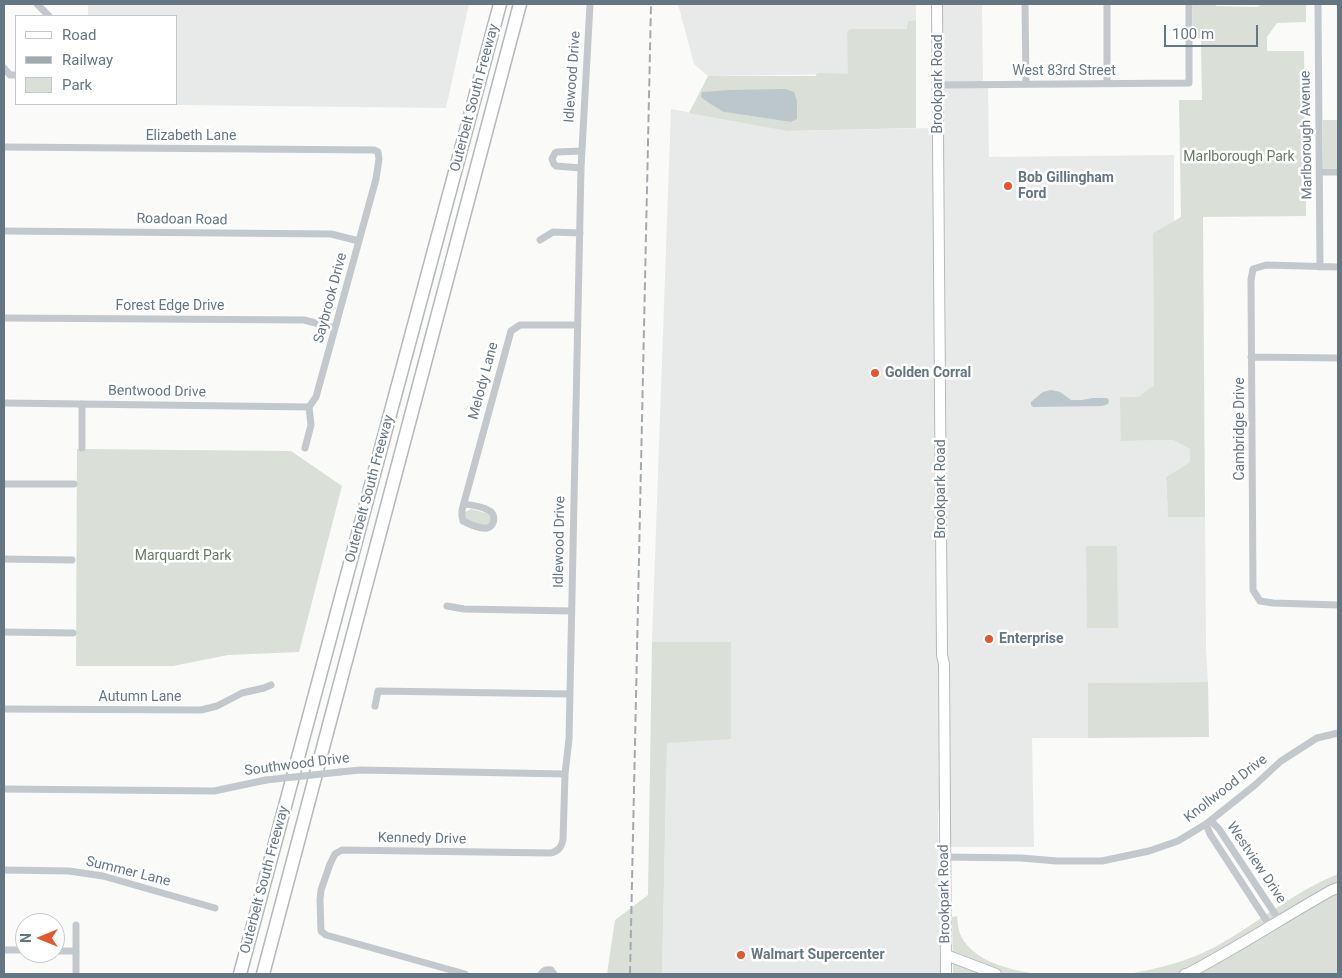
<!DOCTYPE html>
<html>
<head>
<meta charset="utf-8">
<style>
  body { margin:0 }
  #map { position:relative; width:1342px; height:978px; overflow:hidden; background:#fafaf8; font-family:Roboto,sans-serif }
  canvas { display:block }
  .frame { position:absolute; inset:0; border:5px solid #657683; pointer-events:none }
  .legend { position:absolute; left:15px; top:15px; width:162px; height:90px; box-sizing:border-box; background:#fff; border:1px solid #c1c8cd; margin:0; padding:6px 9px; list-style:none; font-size:15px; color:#657683 }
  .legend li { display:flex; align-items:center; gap:10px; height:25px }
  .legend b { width:25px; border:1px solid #c1c8cd }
  .north { position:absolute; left:15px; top:913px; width:50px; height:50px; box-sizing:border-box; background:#fff; border:1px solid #c1c8cd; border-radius:50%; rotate:270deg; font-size:14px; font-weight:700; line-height:20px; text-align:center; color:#657683 }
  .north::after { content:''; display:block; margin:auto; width:18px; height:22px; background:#e4572e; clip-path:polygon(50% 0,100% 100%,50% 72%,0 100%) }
  .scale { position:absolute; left:1164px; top:25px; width:94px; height:22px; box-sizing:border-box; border:2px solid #657683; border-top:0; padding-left:6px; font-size:15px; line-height:18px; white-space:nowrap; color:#657683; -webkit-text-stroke:4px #fff; paint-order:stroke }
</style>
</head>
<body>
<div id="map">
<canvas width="1342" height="978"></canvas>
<div class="frame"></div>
<ul class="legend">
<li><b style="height:6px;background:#fff"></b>Road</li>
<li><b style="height:6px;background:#a2aab0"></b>Railway</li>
<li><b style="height:14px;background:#dadfd7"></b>Park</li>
</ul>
<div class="north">N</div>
<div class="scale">100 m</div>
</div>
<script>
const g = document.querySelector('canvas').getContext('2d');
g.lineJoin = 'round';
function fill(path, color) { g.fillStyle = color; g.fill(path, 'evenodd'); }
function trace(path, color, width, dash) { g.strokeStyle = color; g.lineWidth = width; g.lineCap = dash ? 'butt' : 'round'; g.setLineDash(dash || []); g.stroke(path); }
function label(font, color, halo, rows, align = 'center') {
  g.font = font + ' Roboto,sans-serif'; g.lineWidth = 5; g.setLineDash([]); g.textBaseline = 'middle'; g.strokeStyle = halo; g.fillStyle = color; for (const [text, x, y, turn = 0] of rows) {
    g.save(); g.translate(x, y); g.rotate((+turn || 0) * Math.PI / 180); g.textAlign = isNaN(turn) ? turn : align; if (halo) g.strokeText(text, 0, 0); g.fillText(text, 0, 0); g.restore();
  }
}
fill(new Path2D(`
  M88,4H469L446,108L86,104H176V16H88Z
  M678,4H916V20L908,21V29L847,32L849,74L708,76L694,64Z
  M940,4H982L983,84H988L989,157L1174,155V221L1153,233L1154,385L1138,397L1122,435L1121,441L1173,440L1190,449V462L1166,477L1168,516L1205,517L1206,648L1208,682L1088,683V738H1032L1034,847H951L947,685Z
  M671,109L787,131L933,128L941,811H938L940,974H662L667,743L731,642H652Z`), '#e8e9e9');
fill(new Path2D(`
  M1193,4H1216V6L1257,7L1263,4H1306V22L1277,23L1267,37V51H1304L1306,216L1203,217L1205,517H1168L1166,477L1190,462V449L1173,440L1121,441L1120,397H1138L1154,385L1153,233L1181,217L1179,100H1202L1201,38H1193Z
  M916,20V128L787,131L689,113L708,76H816L817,73L848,74L847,32L850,29H907L908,21ZM797,101V118L792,122L724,112Z
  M1323,120H1338V168H1323Z
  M77,449L291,451L342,486L299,652L228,655L173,666H76Z
  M471,509L489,514L491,518L490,524L485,526L465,520V512Z
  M1086,546H1117L1118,628H1087Z
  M652,642H731V739L667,743L662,974H607L615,920L648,895Z
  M1208,682L1209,737L1088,738V683Z
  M1338,874V974H1127C1158,969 1188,961 1215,947C1257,924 1293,892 1338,874Z
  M957,916C958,923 958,930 961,936C974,962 1011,970 1037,974H953L952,917Z`), '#dadfd7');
fill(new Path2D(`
  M785,89L794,92L797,101V119L791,122L724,112L709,103L701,97L702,92L730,90Z
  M1051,390L1060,392L1071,400H1082L1093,398H1107L1109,400L1108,404L1102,406L1033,407L1031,405V402L1043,392Z`), '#bbc7cb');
const secondary = new Path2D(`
  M946,955L996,974
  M1185,974L1189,973C1238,947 1284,917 1332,890L1338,888`);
const primary = new Path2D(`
  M937,4L942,655L944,664L946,974`);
const highway = new Path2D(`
  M240,974L500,4
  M263,974C347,650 436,328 520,4`);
trace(secondary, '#b3babf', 12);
trace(primary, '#b5babe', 12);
trace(highway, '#b4b9bd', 15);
trace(new Path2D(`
  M37,4L49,16
  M1025,4L1026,83
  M1107,4V83
  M1318,4L1320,267
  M4,68L10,75H16
  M938,85L1189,83V4
  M4,147L374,150L378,152L379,159L376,179L316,397L309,407L311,425L305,448
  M581,168L556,166L554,164L552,159L555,153L557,152L581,151
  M1320,172H1338
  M4,231L331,234L359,241
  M540,240L553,232L580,233
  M1338,267L1266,265L1253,269L1251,280L1253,590L1260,601L1273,603L1338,605
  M4,318L304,320L335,328
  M1251,357L1338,358
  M4,403L309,407
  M82,448V404
  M4,484H74
  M464,504C472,505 481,506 488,510C496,513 496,526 487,528C480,529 469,524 463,521L462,516V510L511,331L520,325H578
  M4,559L72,560
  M447,606L464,609L571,611
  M4,632L73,633
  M375,706L378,691L569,694
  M4,709L201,710L217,706L242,693L264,688L271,685
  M340,772L360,770L565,774
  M4,789L214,791L266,780
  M1211,821L1219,829L1279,920
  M1206,824L1210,834L1270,926
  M945,857L1021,858L1057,861H1102L1149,851L1178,841L1206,824L1255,785L1281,761L1317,738L1338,733
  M4,870L69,871L103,876L215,908
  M4,950H25
  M55,951H76
  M76,974V925
  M465,974L326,935L321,931L320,900L321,890L330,864L335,854L342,850L551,853C558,851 561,848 563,840L565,774L569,739L581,168L590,4
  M541,974C544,970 546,969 551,970L554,974`), '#c3c8cc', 7);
trace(secondary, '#fff', 10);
trace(primary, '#fff', 10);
trace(highway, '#fff', 12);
trace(new Path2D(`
  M630,974L651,4`), '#a2aab0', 2, [8, 4]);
trace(new Path2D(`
  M266,780L340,772`), '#c3c8cc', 7);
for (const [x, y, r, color] of [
  [1008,186,5,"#e4572e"],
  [875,373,5,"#e4572e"],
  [989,639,5,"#e4572e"],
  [741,955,5,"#e4572e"]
]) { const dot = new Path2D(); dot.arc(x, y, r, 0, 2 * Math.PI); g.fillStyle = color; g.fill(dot); trace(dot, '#fff', 2); }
label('14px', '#657683', '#fff', [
  ["West 83rd Street",1064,71],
  ["Idlewood Drive",573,77,-86],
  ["Brookpark Road",938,84,-90],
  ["Outerbelt South Freeway",475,98,-75],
  ["Marlborough Avenue",1307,135,-91],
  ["Elizabeth Lane",191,136],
  ["Roadoan Road",182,220,1],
  ["Saybrook Drive",331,298,-75],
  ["Forest Edge Drive",170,306],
  ["Melody Lane",484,381,-75],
  ["Bentwood Drive",157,392,1],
  ["Cambridge Drive",1240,429,-90],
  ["Outerbelt South Freeway",370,489,-75],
  ["Brookpark Road",941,489,-90],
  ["Idlewood Drive",560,542,-89],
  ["Autumn Lane",140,697],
  ["Southwood Drive",297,765,-7],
  ["Knollwood Drive",1226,789,-38],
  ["Kennedy Drive",422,839,1],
  ["Westview Drive",1256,863,56],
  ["Summer Lane",128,872,14],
  ["Outerbelt South Freeway",265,880,-75],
  ["Brookpark Road",945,894,-91]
]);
label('14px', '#687a64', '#fff', [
  ["Marlborough Park",1239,157],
  ["Marquardt Park",183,556]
]);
label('bold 14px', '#657683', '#fff', [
  ["Bob Gillingham",1018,178],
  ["Ford",1018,194],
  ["Golden Corral",885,373],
  ["Enterprise",999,639],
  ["Walmart Supercenter",751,955]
], 'left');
</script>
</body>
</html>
